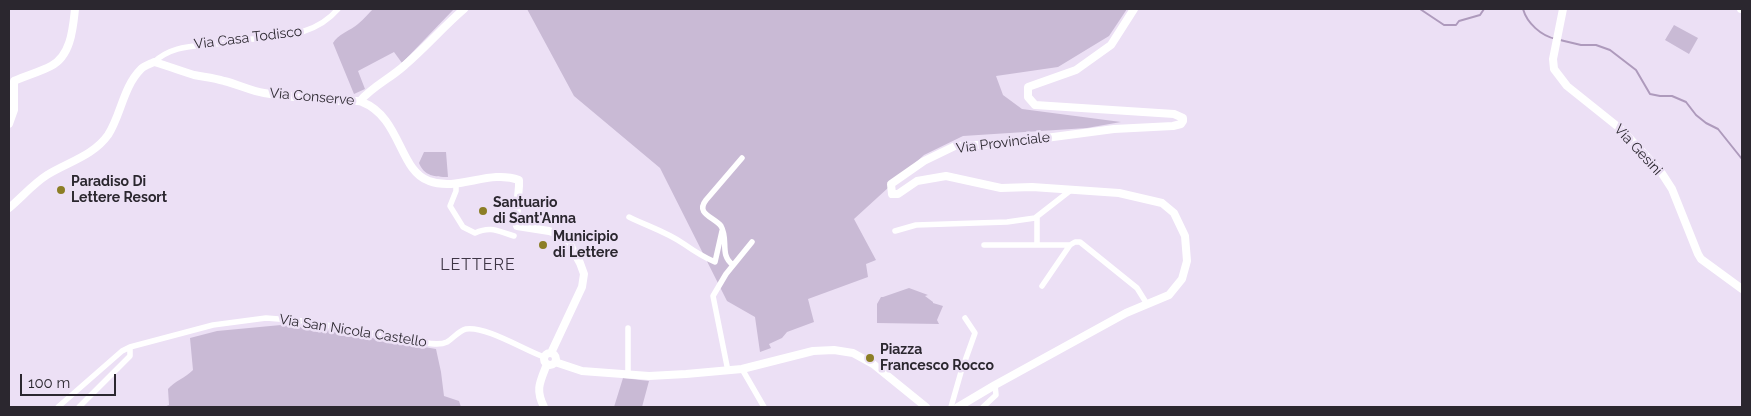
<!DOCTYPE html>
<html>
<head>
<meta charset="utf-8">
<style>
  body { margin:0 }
  #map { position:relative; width:1751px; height:416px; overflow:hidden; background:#ece0f5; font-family:Raleway,sans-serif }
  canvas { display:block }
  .frame { position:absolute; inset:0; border:10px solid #2b272f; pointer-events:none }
  .scale { position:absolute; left:20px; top:374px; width:96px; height:22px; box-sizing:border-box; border:2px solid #2b272f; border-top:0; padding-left:6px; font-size:15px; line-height:18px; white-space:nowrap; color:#2b272f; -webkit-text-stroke:4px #ece0f5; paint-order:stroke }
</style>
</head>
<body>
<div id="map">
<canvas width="1751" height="416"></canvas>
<div class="frame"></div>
<div class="scale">100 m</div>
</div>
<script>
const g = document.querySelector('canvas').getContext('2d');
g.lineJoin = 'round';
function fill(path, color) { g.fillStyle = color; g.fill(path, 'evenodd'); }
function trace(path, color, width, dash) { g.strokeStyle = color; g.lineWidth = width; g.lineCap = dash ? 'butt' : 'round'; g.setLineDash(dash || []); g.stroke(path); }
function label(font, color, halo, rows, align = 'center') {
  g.font = font + ' Raleway,sans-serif'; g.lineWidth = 5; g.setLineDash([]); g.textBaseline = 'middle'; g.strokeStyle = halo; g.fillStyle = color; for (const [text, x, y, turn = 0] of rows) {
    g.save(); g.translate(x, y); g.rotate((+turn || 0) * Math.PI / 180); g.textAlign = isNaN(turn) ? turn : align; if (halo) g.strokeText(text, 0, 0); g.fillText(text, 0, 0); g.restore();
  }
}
fill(new Path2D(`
  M373,9H454L402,63L394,52L358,71L365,89L354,94L333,43C337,35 351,30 358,24C364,19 368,14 373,9Z
  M527,9H1127L1109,36L1058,67L996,76L1003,95L1022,109L1121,122L1087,128L963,136L924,155L854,219L876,260L866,264L868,277L808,299L814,322L787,332L782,338L769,344L771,348L760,352L755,317L727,301L660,168L574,96Z
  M1674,25L1698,38L1689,54L1665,40Z
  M424,152H446L448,177C435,177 424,176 419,163Z
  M909,288L928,295L925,296L933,302V303L943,306L937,320L939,324L877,323V304L881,297H883Z
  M281,325L319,329L436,349L441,372L444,396L459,401L461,407H164L169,405L168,389C175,381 185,378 193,370L190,338L217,331Z
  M623,378L649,381L642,407H614Z`), '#c9bad5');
trace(new Path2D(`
  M1420,9L1444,25H1456L1459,21L1480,15L1484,9
  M1523,9C1527,23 1541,36 1556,39
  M1560,40L1581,45H1596L1610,50L1636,70L1650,94L1660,96H1672L1686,102L1696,115L1706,123L1718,129L1742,159`), '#ae9abc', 2);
trace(new Path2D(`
  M154,62C173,45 192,47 216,44C228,43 241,40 254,39C285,36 316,35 338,9
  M456,184V191L450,206L463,227L475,233C491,226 497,231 514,236
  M629,217C647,226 667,232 684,244C694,251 703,257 715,262L722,231
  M1037,217V245
  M895,231L916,225L1007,222L1035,218L1071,190
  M984,245H1070
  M733,265C719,255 729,240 721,226C714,217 695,214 706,200L742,158
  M1042,286L1070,245L1075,242H1080L1137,288L1147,304
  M628,328V374
  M742,369L764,407
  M728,371L713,296L726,274L752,242
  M58,407L122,351L130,347L213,325L266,318L304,321L419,342C428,343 439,346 447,342C454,338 458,331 466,329C486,326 524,350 544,357
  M79,407L130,356V347
  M951,407L961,372L975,333L965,318
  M983,407L996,395L995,385`), '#fff', 5.5);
trace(new Path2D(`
  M1563,9L1553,59L1554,69L1567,86L1622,130L1661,172L1672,189L1698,254L1701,259L1742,289
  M1741,9H1742
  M360,101C373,86 391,78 405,65C426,47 444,26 464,9
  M9,124L14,110V81C27,75 40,72 51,66C71,56 73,28 75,9
  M9,208C22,197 33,184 47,175C68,162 93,156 108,135C121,115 123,87 141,69C144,66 150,64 154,62C168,66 181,71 194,75C204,77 214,78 224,81C237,84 251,91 264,93C289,97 315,99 340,101C347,102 356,99 362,102C401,117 399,171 429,181C458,192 489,169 519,180V186L516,220L517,226L549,231L561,235L567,239L580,263L584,274L582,287L551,353
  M544 359a6 6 0 1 1 12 0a6 6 0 1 1-12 0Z
  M555,362L582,371L649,376L686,374L742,369L813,351L834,350L853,353L873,364L926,407
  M544,407C535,389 540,382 547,364
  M958,407L995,385L1126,313L1169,295L1182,279L1187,261L1185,236L1174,213L1162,203L1119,193L1032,187L1001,188L946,176L917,181L898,194H892L891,184L924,161L955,146L1000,144L1114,129L1173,126L1181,124L1183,121V118L1174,114L1035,105L1028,97V87L1076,70L1111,45L1134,9`), '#fff', 8);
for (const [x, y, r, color] of [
  [61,190,5,"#8c7e25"],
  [483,211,5,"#8c7e25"],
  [543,245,5,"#8c7e25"],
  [870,358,5,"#8c7e25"]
]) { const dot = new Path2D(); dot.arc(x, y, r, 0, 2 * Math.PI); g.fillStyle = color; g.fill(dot); trace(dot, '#ece0f5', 2); }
label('14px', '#2b272f', '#ece0f5', [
  ["Via Casa Todisco",248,38,-7],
  ["Via Conserve",312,97,5],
  ["Via Provinciale",1003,143,-7],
  ["Via Gesini",1638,150,47],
  ["Via San Nicola Castello",353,331,9]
]);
label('bold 14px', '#2b272f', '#ece0f5', [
  ["Paradiso Di",71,182],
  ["Lettere Resort",71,198],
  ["Santuario",493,203],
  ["di Sant'Anna",493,219],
  ["Municipio",553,237],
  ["di Lettere",553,253],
  ["Piazza",880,350],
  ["Francesco Rocco",880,366]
], 'left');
g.letterSpacing = '1px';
label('16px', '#3e3545', '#ece0f5', [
  ["LETTERE",478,265]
]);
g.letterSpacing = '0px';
</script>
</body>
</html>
